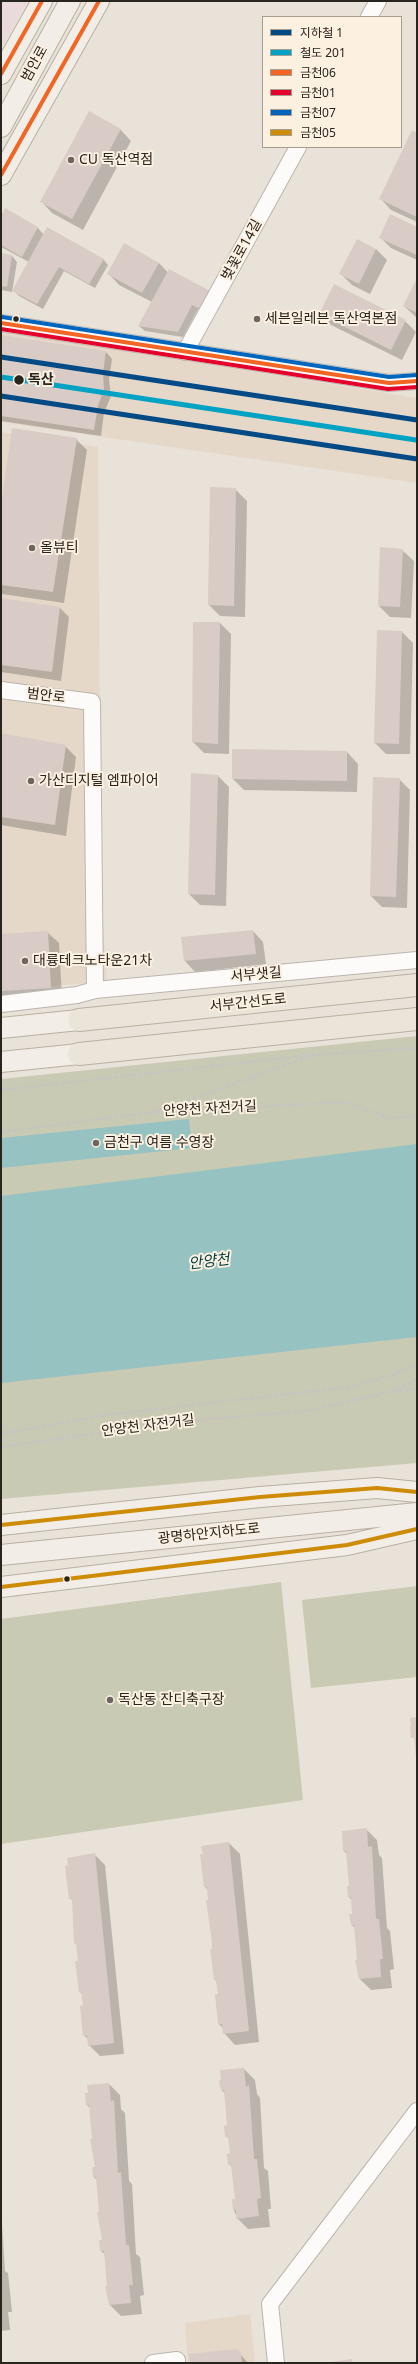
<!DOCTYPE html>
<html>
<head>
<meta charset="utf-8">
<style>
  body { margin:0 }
  #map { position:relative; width:418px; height:2364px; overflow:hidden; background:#e9e2d8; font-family:"Noto Sans","Noto Sans KR",sans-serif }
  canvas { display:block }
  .frame { position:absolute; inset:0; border:2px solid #28241e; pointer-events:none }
  .legend { position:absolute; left:262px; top:16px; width:140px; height:132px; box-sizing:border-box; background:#fcf0e0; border:1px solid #a79e92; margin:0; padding:5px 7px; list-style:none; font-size:12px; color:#28241e }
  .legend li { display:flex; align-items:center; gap:8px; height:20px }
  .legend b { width:20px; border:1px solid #a79e92 }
</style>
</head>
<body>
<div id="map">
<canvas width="418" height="2364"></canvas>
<div class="frame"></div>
<ul class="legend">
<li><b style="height:5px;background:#004a85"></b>지하철 1</li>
<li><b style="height:5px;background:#02a2c5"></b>철도 201</li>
<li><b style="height:5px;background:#f26522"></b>금천06</li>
<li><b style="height:5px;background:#e4002b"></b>금천01</li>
<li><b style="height:5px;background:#0065bd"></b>금천07</li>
<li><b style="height:5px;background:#ce8c06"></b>금천05</li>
</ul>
</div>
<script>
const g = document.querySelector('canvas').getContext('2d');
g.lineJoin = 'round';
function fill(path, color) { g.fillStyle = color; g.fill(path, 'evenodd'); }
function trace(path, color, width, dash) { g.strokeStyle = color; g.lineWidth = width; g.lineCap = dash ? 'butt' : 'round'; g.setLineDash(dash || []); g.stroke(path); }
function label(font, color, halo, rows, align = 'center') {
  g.font = font + ' "Noto Sans","Noto Sans KR",sans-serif'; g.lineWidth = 4; g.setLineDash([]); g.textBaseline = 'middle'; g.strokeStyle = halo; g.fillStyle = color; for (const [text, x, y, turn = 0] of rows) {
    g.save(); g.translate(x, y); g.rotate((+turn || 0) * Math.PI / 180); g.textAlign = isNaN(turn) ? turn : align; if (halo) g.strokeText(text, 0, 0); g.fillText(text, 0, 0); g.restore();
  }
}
fill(new Path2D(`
  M1,331L417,398V483L1,422Z
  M1,432L98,447L101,900L107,981L1,991Z
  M250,2314L255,2363H188L185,2323Z`), '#e5d8c8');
fill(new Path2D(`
  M1,1H28L1,48Z`), '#eadadb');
fill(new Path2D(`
  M417,1036V1463L1,1499V1079Z
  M281,1582L303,1800L1,1844V1619Z
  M417,1586V1677L311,1688L302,1600Z`), '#c9cab4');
fill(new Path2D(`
  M189,1119L192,1148L1,1168V1138Z
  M417,1144V1337L1,1383V1196Z`), '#96c2c1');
fill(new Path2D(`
  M120,129L131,141L83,230L52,213L41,201Z
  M417,134V222L391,210L381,199Z
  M5,210L38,228L44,235L103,259L108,265L95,288L64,271L43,309L19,296L13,290L29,262L1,247V218Z
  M417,228V260L391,248L380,237Z
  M376,249L387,260L370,294L352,285L341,274Z
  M1,254L12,256L17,262L12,292L1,290Z
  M159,263L206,313L198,309L183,337L145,331L139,326L152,302L119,285L108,273Z
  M417,280V318L404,306Z
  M320,314L405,321L416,332L402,360L331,325Z
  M1,336L106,352L112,359L109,380L111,396L104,413L101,436L1,421Z
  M76,439L87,450L64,603L2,594L1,513Z
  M235,489L247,501L245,617L220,616L209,605Z
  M402,550L414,561L411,618L390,617L379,606Z
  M1,599L60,608L69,617L61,681L1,672Z
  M194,623H220L231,634L229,754L204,753L193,742Z
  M402,632L413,643L410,754H386L375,743Z
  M1,735L65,746L76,757L66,836L1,825Z
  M347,752L358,764L357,792L244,790L233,779Z
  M218,776L229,787L226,906L200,905L189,894Z
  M399,779L410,790L407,908L382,907L371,896Z
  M253,931L263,942L266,964L195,972L185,961L182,938Z
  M47,932L59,943L62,998L1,1002V935Z
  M366,1829L377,1840L379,1855L382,1858L387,1928L390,1931L394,1969L390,1970L392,1988L371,1990L360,1979L355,1928L352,1925L353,1915L352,1900L349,1897L351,1887L347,1854L344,1851Z
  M229,1843L240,1854L259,2042L235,2045L224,2033L223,2028L219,2024V1995L218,1983L215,1980L209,1901L208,1890L205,1887Z
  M94,1854L105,1865L124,2054L100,2056L89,2045L88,2039L84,2035V2006L83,1995L79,1991V1962L73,1901L70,1898L68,1859Z
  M244,2069L255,2080L257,2094L260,2098L264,2168L268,2171L271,2209H268L270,2227L248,2229L237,2218L234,2210L236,2200L233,2168L229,2164L231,2154L230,2140L226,2136L228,2126L225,2094L222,2090Z
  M109,2084L120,2095L121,2109L125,2113L129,2181L132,2184L136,2254L140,2257L144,2295L140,2296L142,2314L121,2316L110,2305L105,2254L101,2251L103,2240L97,2180L94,2177L96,2167L90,2108L87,2105Z
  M1,2207L5,2271L8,2273L12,2312H8L10,2330L1,2331Z
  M240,2354L248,2363H191Z`), '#0003');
fill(new Path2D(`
  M89,111L121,129L72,219L40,202Z
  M412,130L417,133V217L379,199Z
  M5,208L38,227L22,257L1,245V216Z
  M390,214L417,227V255L379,238Z
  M47,227L104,259L89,284L59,267L37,304L12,291Z
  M357,239L376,249L359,284L339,274Z
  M124,243L159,263L142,293L107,274Z
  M1,253L12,255L7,287L1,286Z
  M169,269L210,291L200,309L192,305L178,332L138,326Z
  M417,278V313L403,306Z
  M334,284L406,320L391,350L319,314Z
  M1,335L106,351L103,373L104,389L98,406L94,430L1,416Z
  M12,428L77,438L53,592L1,585V506Z
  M210,487L236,488L234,606L208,605Z
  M380,547L403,549L400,607L378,606Z
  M1,598L60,607L52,672L1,665Z
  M193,622H220L218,744L192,742Z
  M377,630L402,631L399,744L374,743Z
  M1,733L66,745L55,825L1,817Z
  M232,749L347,751V781L232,779Z
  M191,773L218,775L215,895L188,894Z
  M373,777L400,778L396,897L370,896Z
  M253,930L256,954L184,961L181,937Z
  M48,931L51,988L1,991V934Z
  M417,1717V1757H416L414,1738H411L410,1726H411L410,1718Z
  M367,1828L368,1847L372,1846L376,1919H379L383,1959H380L381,1977L359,1979L355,1960H357L354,1925H351L349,1914H352L351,1897H348L347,1886H349L346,1851H343L342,1831Z
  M229,1842L249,2031L223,2034L222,2024H218L215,1994H218L216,1980H214L210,1949H213L206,1900H208L207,1887H204L200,1854H203L201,1846Z
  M95,1853L114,2043L88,2046L87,2035L83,2036L80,2006L83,2005L81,1992H79L75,1961H78L76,1944L74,1943L72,1899H69L65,1866L68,1865L67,1858Z
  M244,2068L246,2087L249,2085L254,2159H257L261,2198L257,2199L259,2216L236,2219V2210H233L232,2199H235L231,2165H228L227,2154L230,2153L228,2137H225L224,2126L227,2125L224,2090L221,2091L219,2081L221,2080L220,2070Z
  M109,2083L111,2101L114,2100L118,2173L121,2172L126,2245H129L133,2285H129L131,2303L109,2305L105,2286H107L104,2251H100L99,2240H102L97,2212H99L96,2177H93L92,2167H95L90,2139H92L89,2105H86L85,2093H88L87,2085Z
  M236,2349L241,2353L242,2363H190L189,2354Z
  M352,2359V2363H331V2362Z`), '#d9cbc5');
const minor = new Path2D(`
  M369,17L378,1
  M1,323L389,383L417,381
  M185,352L298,147
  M1,690L92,702L95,990
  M1,1004L77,995L95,990L417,960
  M153,2363L177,2360V2363
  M276,2363L270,2304L417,2111`);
const major = new Path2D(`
  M1,74L42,1
  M1,127L70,1
  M1,175L99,1
  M1,1028L79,1020
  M1,1062L79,1054
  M1,1525L260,1497L377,1488L417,1492
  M1,1555L417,1513
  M1,1587L347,1545L417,1529`);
const highway = new Path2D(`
  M79,1020L417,985
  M79,1054L417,1019`);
trace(minor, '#bbb5ae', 18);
trace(major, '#b9b0a1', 22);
trace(highway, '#b9b0a1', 24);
trace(new Path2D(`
  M1,1090L312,1055L417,1048
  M158,1111L308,1057
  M1,1132L154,1112L344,1102L389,1118L417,1116
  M392,1391L417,1380
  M1,1434L105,1415L350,1387L389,1376L417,1365
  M1,1447L184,1421L306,1411L390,1392L417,1389`), '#c6c4c1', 2.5, [4, 2]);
trace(minor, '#fcfbf9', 16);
trace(major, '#f2ede6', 20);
trace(highway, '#eae4d9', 22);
trace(new Path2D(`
  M1,74L42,1
  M1,175L99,1
  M1,323L389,383L417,381`), '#f26522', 4);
trace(new Path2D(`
  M1,329L388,389L417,387`), '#e4002b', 4);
trace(new Path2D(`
  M2,317L389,377L417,375`), '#0065bd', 4);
trace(new Path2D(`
  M1,1525L260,1497L377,1488L417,1492
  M1,1587L347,1545L417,1529`), '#ce8c06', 4);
trace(new Path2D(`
  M1,377L416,440`), '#02a2c5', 5);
trace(new Path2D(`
  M1,357L417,420
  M1,396L417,459`), '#004a85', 5);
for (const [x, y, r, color] of [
  [71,160,4,"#6c665f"],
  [16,319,3.5,"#28241e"],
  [257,319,4,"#6c665f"],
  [19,380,5.5,"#28241e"],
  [32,548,4,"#6c665f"],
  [31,781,4,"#6c665f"],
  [25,961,4,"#6c665f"],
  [96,1143,4,"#6c665f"],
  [67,1579,3.5,"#28241e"],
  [110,1700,4,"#6c665f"]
]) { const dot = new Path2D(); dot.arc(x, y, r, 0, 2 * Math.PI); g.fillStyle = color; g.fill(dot); trace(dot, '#fcf0e0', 1.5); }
label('14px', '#28241e', '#fcf0e0', [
  ["범안로",35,64,-61],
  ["벚꽃로14길",242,250,-61],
  ["범안로",46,696,7],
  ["서부샛길",256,975,-5],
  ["서부간선도로",248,1003,-6],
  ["안양천 자전거길",210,1109,-3],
  ["안양천 자전거길",148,1426,-7],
  ["광명하안지하도로",209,1534,-6]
]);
label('14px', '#28241e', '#fcf0e0', [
  ["CU 독산역점",79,160],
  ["세븐일레븐 독산역본점",265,319],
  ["올뷰티",40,548],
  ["가산디지털 엠파이어",39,781],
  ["대륭테크노타운21차",33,961],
  ["금천구 여름 수영장",104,1143],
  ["독산동 잔디축구장",118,1700]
], 'left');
label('bold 14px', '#28241e', '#fcf0e0', [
  ["독산",28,380]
], 'left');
label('italic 15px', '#034346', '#fcf0e0', [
  ["안양천",209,1262,-7]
]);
</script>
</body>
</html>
